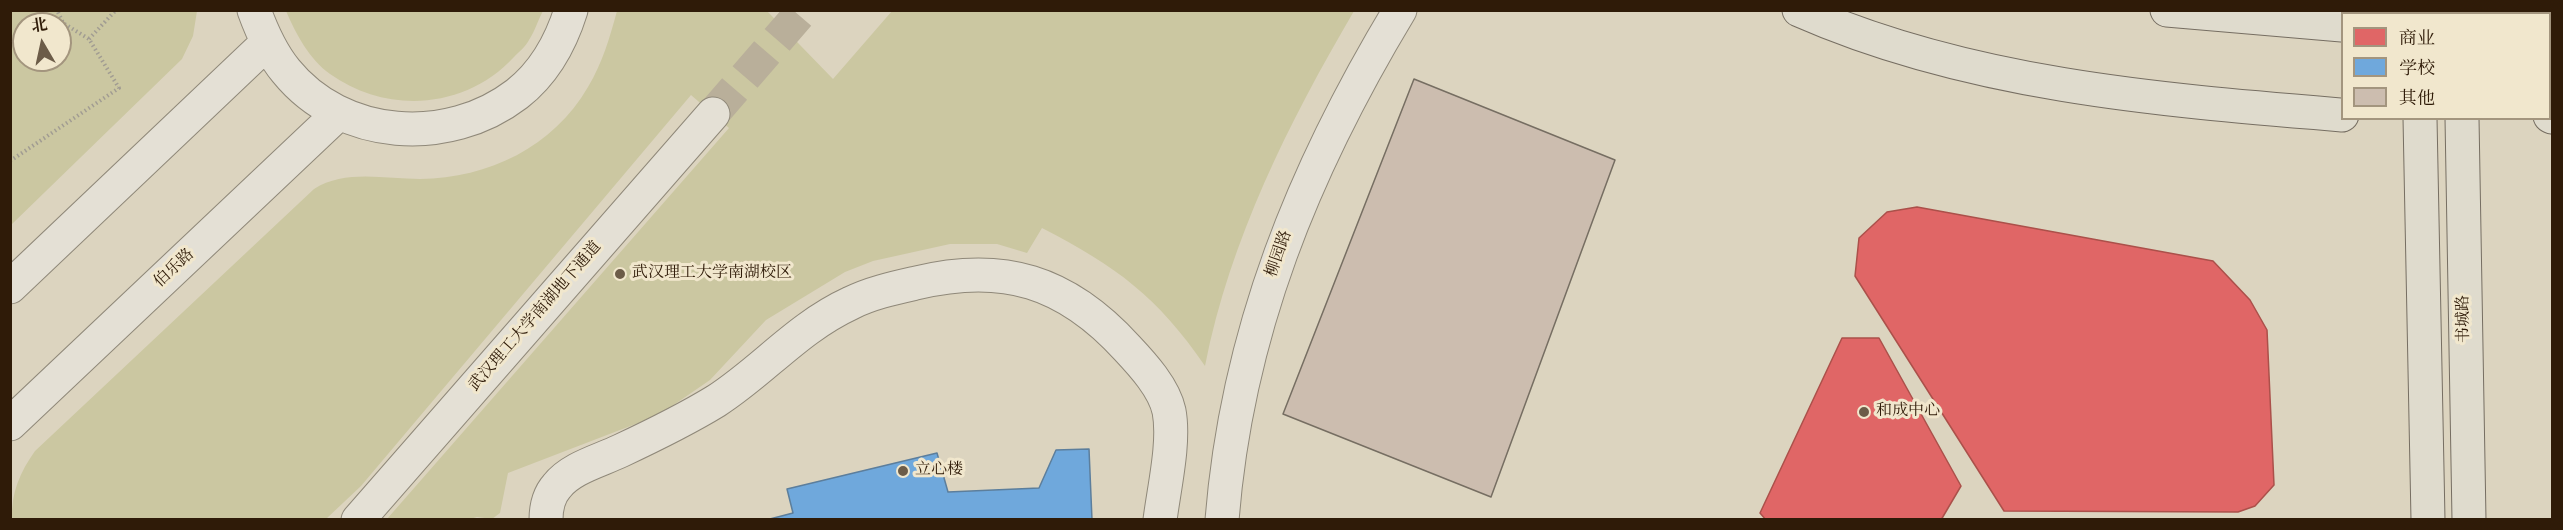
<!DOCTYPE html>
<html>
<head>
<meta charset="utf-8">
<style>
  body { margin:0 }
  #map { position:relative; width:2563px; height:530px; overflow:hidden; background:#dcd4bf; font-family:Vollkorn,"Noto Serif SC",serif }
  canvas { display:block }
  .frame { position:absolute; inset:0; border:12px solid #2f1b08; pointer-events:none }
  .legend { position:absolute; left:2341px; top:12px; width:210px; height:108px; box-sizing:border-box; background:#f1e7cd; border:2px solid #a3957e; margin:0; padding:8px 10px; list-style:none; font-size:18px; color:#2f1b08 }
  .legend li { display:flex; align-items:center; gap:12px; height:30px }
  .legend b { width:30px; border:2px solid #a3957e }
  .north { position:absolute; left:12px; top:12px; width:60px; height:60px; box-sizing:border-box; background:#f1e7cd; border:2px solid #a3957e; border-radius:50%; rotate:351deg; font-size:16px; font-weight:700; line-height:24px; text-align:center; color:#2f1b08 }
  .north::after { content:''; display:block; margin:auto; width:21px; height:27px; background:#6c5c48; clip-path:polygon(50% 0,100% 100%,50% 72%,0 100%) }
</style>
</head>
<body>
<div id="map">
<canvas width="2563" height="530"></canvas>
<div class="frame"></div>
<ul class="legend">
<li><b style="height:16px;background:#e06666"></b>商业</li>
<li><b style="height:16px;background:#6fa8dc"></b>学校</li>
<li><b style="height:16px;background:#ccbdaf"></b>其他</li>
</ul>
<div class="north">北</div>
</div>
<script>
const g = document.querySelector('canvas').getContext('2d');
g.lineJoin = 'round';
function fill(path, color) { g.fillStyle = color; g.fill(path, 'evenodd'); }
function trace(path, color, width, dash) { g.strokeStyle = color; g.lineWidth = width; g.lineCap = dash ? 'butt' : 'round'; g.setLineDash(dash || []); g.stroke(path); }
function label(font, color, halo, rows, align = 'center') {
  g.font = font + ' Vollkorn,"Noto Serif SC",serif'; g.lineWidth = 6; g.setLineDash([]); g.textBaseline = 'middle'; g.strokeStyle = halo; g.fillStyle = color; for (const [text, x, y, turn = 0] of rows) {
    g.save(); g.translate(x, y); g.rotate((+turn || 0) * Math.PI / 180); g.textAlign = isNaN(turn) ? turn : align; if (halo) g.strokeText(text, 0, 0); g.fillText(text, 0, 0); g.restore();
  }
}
fill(new Path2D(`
  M11,10L197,11L193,36L182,59L11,225ZM24,24H60V60H24Z
  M286,11H543C538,20 535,31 529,40C526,46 519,52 514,57C466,109 388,115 330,74C309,59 296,34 286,11Z
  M617,11H767L833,79L892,11H1354C1289,122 1230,239 1205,366C1158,297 1116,266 1042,228L1027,253L997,244H950L873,261L845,272L766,320L710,380L659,415L508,473L500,513L492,519L477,517L467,520L387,519L729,128L691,95L361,486L326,519H12C11,493 20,472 35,451L314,189C345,169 385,179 420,179C489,178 553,147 588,87C602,64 610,37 617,11Z`), '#cbc7a1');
const shops = new Path2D(`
  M1917,207L2213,261L2250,300L2267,330L2274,485L2255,506L2238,512L2004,511L1855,276L1859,238L1887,212Z
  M1842,338H1879L1961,486L1941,520H1766L1760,513Z`);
fill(shops, '#e06666');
trace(shops, '#ab504a', 1.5);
const schools = new Path2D(`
  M1089,449L1092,520H766L793,513L787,489L937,453L948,492L1039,488L1056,450Z`);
fill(schools, '#6fa8dc');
trace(schools, '#5c7e9c', 1.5);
const building = new Path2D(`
  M1414,79L1615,160L1491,497L1283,414Z`);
fill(building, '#ccbdaf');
trace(building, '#766e62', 1.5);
trace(new Path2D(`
  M713,114L803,10`), '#b9af9a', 33, [33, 16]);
const minor = new Path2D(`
  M254,10C262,32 271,53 286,71C342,140 448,147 517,94C544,73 561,42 571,10
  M10,287L267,43
  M10,424L339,113
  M358,520L713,114
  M546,520C546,507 548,496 557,486C571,468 599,461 620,451C652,436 685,420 716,401C764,370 797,328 851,303C871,293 894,288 916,283C1003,262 1066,281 1127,348C1143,365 1164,388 1169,411C1175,442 1164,488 1160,520
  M1222,520C1237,332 1304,169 1400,10`);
const major = new Path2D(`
  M1799,10C1969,85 2159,100 2342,115
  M2345,10L2373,14
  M2418,10V14
  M2460,10V14
  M2550,116L2552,117
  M2420,118L2428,520
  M2462,118L2469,520`);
const highway = new Path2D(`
  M2167,10L2342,25
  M2550,35H2552`);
trace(minor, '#8f8879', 35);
trace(major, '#766e62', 35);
trace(highway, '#766e62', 35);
trace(new Path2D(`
  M89,39L116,10
  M10,161L119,88L89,39L63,23L57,10`), '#a19c92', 4, [1.5, 3]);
trace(minor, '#e4e0d5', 33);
trace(major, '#dfdbcd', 33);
trace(highway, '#dfdbcd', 33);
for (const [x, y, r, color] of [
  [620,274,6,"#6c5c48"],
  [1864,412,6,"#6c5c48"],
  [903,471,6,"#6c5c48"]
]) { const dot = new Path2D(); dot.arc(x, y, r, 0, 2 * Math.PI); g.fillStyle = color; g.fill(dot); trace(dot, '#f1e7cd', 2); }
label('16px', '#2f1b08', '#f1e7cd', [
  ["柳园路",1280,254,-71],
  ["伯乐路",175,269,-43],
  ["武汉理工大学南湖地下通道",536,317,-49],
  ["书城路",2465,319,-91]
]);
label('16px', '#2f1b08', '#f1e7cd', [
  ["武汉理工大学南湖校区",632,274],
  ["和成中心",1876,412],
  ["立心楼",915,471]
], 'left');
</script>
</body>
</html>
